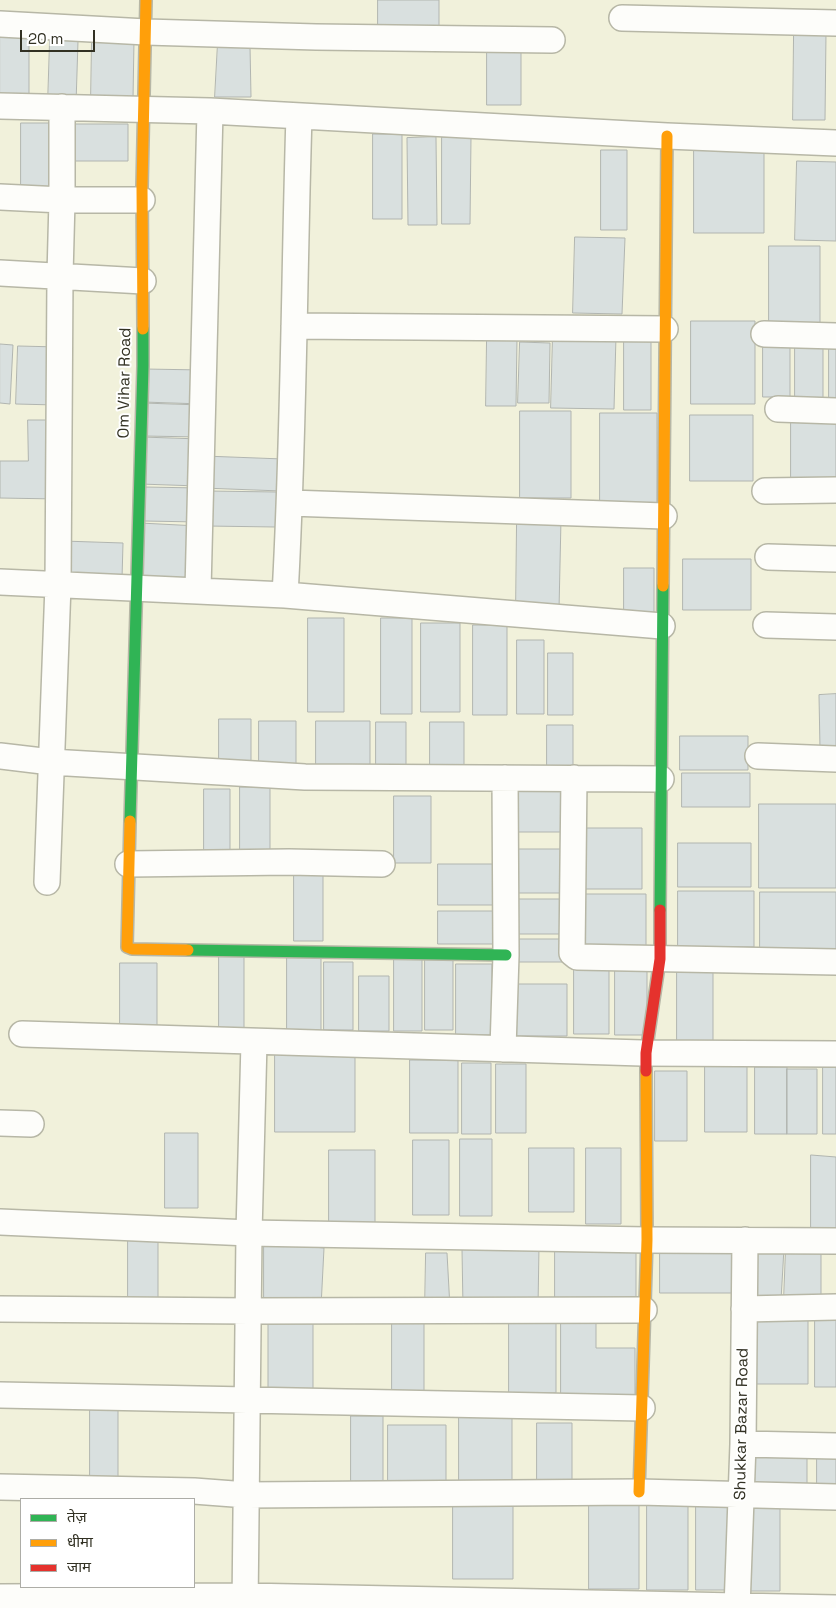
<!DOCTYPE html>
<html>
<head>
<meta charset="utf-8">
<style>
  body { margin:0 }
  #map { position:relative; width:836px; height:1608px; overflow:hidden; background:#f1f1db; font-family:"Space Grotesk","Noto Sans Devanagari",sans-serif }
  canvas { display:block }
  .legend { position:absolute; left:20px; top:1498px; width:175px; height:90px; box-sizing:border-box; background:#fff; border:1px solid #adada7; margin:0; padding:6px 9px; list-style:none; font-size:15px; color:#323123 }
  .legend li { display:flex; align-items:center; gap:10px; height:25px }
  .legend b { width:25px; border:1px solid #adada7 }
  .scale { position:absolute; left:20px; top:30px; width:75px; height:22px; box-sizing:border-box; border:2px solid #323123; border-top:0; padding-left:6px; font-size:15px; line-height:18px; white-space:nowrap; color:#323123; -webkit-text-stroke:4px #fff; paint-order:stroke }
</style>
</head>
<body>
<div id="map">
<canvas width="836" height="1608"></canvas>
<ul class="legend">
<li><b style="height:6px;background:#30b455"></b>तेज़</li>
<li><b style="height:6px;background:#ff9f0a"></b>धीमा</li>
<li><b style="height:6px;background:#e5322d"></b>जाम</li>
</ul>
<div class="scale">20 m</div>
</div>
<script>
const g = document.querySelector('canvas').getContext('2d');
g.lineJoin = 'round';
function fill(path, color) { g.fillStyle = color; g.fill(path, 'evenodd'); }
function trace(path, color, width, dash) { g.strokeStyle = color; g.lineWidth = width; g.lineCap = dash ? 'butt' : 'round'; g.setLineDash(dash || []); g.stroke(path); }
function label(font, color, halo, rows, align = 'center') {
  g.font = font + ' "Space Grotesk",sans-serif'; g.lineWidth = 4; g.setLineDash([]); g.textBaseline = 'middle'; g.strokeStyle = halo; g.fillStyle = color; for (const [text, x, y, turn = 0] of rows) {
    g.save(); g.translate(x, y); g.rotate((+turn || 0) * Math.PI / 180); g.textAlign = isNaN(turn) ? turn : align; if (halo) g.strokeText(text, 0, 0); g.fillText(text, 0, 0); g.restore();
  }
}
const building = new Path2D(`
  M378,0H439V33L378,32Z
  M794,32L826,33L825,120H793Z
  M0,33H29V98H0Z
  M92,39L134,40L133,99H91Z
  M50,40L78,41L76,104L48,103Z
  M487,41H521V105H487Z
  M218,42L250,46L251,97H215Z
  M21,123H58L57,194H21Z
  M66,124H128V161H66Z
  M373,134H402V219H373Z
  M436,137L437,225H408L407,138Z
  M442,137H471L470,224H442Z
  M694,147H764V233H694Z
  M601,150H627V230H601Z
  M797,161L836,162V241L795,240Z
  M575,237L625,238L622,314L573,313Z
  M769,246H820V324H769Z
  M691,321H755V404H691Z
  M553,334L616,336L614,409L551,408Z
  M487,337L517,338L516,406H486Z
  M624,339H651V410H624Z
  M763,339H790V397H763Z
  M795,341H823V406H795Z
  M520,342L550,343L549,403H518Z
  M829,342H836V408H829Z
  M0,344L13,345L10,404L0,403Z
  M18,346L59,347L56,405L16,404Z
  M144,369L203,370L202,404L143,402Z
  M143,403L201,405L200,437L143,436Z
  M520,411H571V498H520Z
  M600,413H657V503H600Z
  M791,414H836V481H791Z
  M690,415H753V481H690Z
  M28,420H58V499L0,498V461H28Z
  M142,437L200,439L198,486L140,484Z
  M204,456L283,459L281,491L203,488Z
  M144,487L200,488L199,522L143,521Z
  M207,491L277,492L276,527L206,526Z
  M517,519H561L559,610L516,609Z
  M140,523L198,526L196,583L137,580Z
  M63,541L123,543L122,579L62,578Z
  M683,559H751V610H683Z
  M624,568H654V615H624Z
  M308,618H344V712H308Z
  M381,618H412V714H381Z
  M421,623H460V712H421Z
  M473,625H507V715H473Z
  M517,640H544V714H517Z
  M548,653H573V715H548Z
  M836,694V748L820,749L819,695Z
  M219,719H251V768H219Z
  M259,721H296V766H259Z
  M316,721H370V771H316Z
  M376,722H406V770H376Z
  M430,722H464V772H430Z
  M547,725H573V767H547Z
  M680,736H748V770H680Z
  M682,773H750V807H682Z
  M240,787H270V857H240Z
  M513,787H568V832H513Z
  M204,789H230V859H204Z
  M394,796H431V863H394Z
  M759,804H836V888H759Z
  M580,828H642V889H580Z
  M678,843H751V887H678Z
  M511,849H569V893H511Z
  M438,864H498V905H438Z
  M294,867H323V941H294Z
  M678,891H754V947H678Z
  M760,892H836V951H760Z
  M578,894H646V947H578Z
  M514,899H568V934H514Z
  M438,911H499V944H438Z
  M511,939H568V962H511Z
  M219,954H244V1028H219Z
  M287,956H321V1032H287Z
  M425,958H453V1030H425Z
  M394,959H422V1031H394Z
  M324,962H353V1030H324Z
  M120,963H157V1030H120Z
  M456,964H492V1035H456Z
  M615,965H647V1035H615Z
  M574,966H609V1034H574Z
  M677,966H713V1043H677Z
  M359,976H389V1031H359Z
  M511,984H567V1036H511Z
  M275,1053H355V1132H275Z
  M410,1060H458V1133H410Z
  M462,1063H491V1134H462Z
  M496,1064H526V1133H496Z
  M705,1065H747V1132H705Z
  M755,1067H787V1134H755Z
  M823,1067H836V1134H823Z
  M787,1069H817V1134H787Z
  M655,1071H687V1141H655Z
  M165,1133H198V1208H165Z
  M460,1139H492V1216H460Z
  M413,1140H449V1215H413Z
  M529,1148H574V1212H529Z
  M586,1148H621V1224H586Z
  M329,1150H375V1225H329Z
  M811,1155L836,1157V1235H811Z
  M128,1232H158V1306H128Z
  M264,1242L324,1248L321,1307L264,1309Z
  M555,1243H636V1304H555Z
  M660,1243H733V1293H660Z
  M747,1246L784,1248L781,1300L748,1301Z
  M539,1247L538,1307L463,1308L462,1249Z
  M786,1248H821V1300L784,1299Z
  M426,1253H447L450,1308H425Z
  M313,1312V1391H268V1314Z
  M392,1315H424V1392H392Z
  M561,1315H596V1348H635V1395H561Z
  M753,1316H808V1384H753Z
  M509,1317H556V1393H509Z
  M815,1318H836V1387H815Z
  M90,1409H118V1479H90Z
  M351,1416H383V1488H351Z
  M459,1416H512V1487H459Z
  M537,1423H572V1492H537Z
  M388,1425H446V1489H388Z
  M817,1451H836V1495H817Z
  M751,1452H807V1493H751Z
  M647,1495H688V1590H647Z
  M696,1496H733V1590H696Z
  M589,1497H639V1589H589Z
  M453,1499H513V1579H453Z
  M750,1499H780V1591H750Z`);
fill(building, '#d9e0df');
trace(building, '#b1b5b0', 1);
const street = new Path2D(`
  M622,18L836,23
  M0,24L146,32L316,37L552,40
  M0,106L210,111L667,136L836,143
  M0,197L62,200H142
  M0,273L143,281
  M294,326L665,329
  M764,334L836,336
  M778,409L836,411
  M765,491L836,490
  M290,503L664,516
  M768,557L836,559
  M0,582L285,595L662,626
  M198,590L210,111
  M285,595C294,436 294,276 299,116
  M766,625L836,627
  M0,756L51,762L305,777L661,779
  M758,756L836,759
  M574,778L572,953L577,957L836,962
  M128,864L289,862L382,864
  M47,882L58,585L60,276L62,200V107
  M22,1034L642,1053L836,1054
  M503,1049L506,955L505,778
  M0,1123L31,1124
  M0,1222L249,1233L647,1240L836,1241
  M0,1309L249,1311L644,1310
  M744,1309L836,1307
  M0,1395L642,1408
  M743,1444L836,1446
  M0,1487L194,1491L247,1495L639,1492L836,1497
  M0,1597L245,1596L836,1608
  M245,1608L249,1233L254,1042
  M737,1608L743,1444L745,1240`);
const fast = new Path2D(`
  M130,821L143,366V329
  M660,910L663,586
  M188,950L506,955`);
const slow = new Path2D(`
  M143,329L142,187L146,0
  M663,586L667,136
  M130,821L127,947L132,949L188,950
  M639,1492L647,1240L646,1071`);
const jam = new Path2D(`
  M646,1071V1053L660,959V910`);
trace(street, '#b7b7a6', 28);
trace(fast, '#b7b7a6', 14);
trace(slow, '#b7b7a6', 14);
trace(jam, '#b7b7a6', 14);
trace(street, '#fdfdfa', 25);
trace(fast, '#30b455', 11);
trace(slow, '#ff9f0a', 11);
trace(jam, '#e5322d', 11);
label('16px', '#323123', '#fff', [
  ["Om Vihar Road",125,383,-89],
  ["Shukkar Bazar Road",742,1424,-89]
]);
</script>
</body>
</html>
